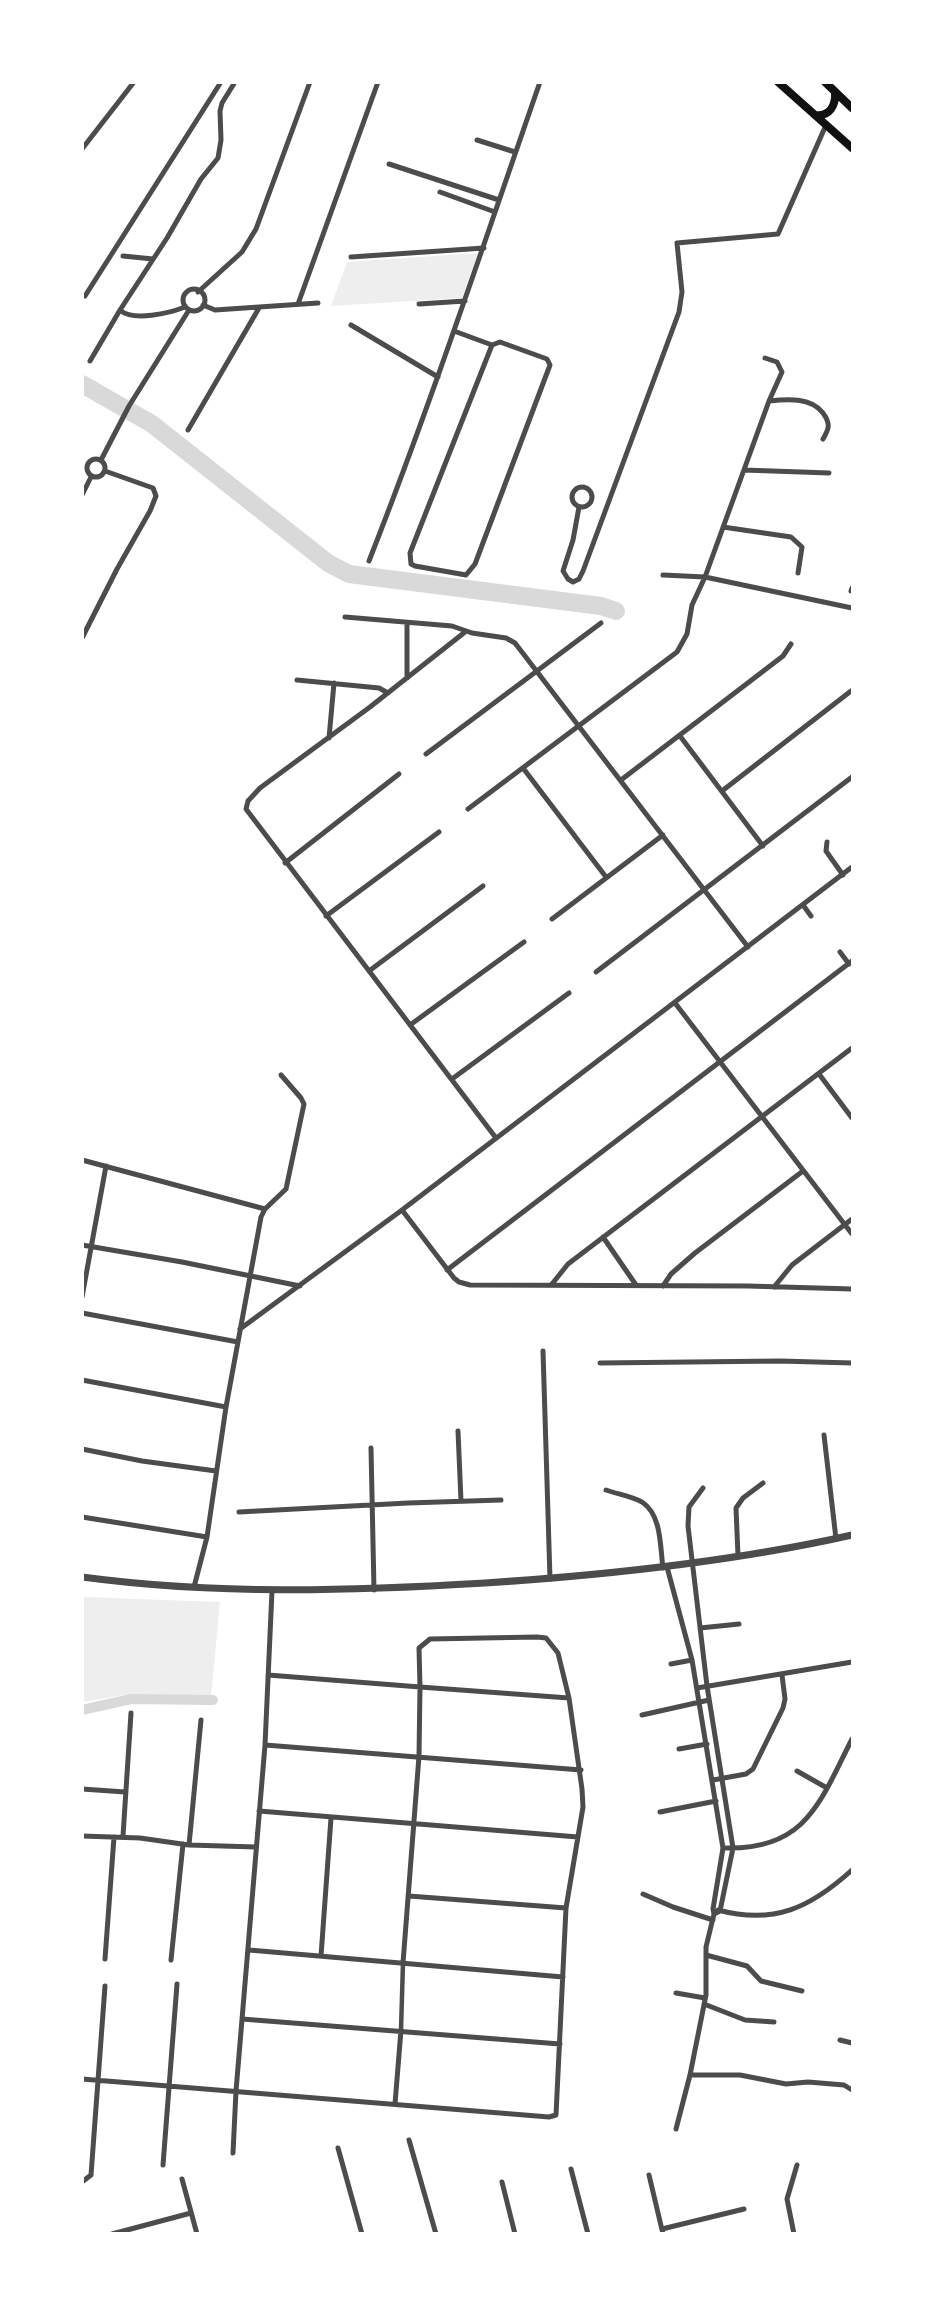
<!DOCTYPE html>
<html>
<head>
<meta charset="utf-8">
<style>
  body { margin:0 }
  #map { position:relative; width:935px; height:2316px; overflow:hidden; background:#fff; font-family:"PT Sans Narrow",sans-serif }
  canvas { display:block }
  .frame { position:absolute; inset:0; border:84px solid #fff; pointer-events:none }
</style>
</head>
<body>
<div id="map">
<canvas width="935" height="2316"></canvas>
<div class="frame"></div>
</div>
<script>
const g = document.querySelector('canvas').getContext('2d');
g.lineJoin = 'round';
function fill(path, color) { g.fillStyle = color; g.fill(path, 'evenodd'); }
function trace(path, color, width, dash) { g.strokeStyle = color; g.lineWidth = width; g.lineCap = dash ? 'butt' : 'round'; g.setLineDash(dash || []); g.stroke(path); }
fill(new Path2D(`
  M478,253L462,298L331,306L347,262Z
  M83,1597L220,1602L211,1697L130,1694L83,1702Z`), '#eee');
trace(new Path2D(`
  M82,1710L131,1699L213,1700`), '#d9d9d9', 10);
trace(new Path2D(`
  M82,384L152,424L328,563L349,574L601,606L616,611`), '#d9d9d9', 18);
trace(new Path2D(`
  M401,2030L403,1963`), '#4c4c4c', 4.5);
trace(new Path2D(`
  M477,140L515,152
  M82,149L134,82
  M389,164L499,200
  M440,192L495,212
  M123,256L153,259
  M351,257L484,248
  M183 300a11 11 0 1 1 22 0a11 11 0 1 1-22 0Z
  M198,292L242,252L256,229L310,82
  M85,296L221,82
  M298,304L378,82
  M419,304L465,301
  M203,305L215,310L318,303
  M185,307C170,313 133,322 120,310L167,238L201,179L218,158L221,140L220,111L222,103L235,82
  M351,325L438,377
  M454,331L492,345L500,342L547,359L550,365L475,564L466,575L415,566L411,564L410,553L492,345
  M765,358L777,362L782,372L769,401
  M90,361L120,310
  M188,430L259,308
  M87 468a9 9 0 1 1 18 0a9 9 0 1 1-18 0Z
  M101,460L129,406L189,310
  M744,470L829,473
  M572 497a10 10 0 1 1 20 0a10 10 0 1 1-20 0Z
  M82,495L91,477
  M579,507L573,540L563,571L568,579L573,582L579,579L583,571L679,312L682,292L677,243L778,234L826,125
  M723,527L791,537L802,547L798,573
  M369,561C431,403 484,243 540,82
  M663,575L705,577L852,608
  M851,591L852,588
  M345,617L452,626L472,633L506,638L515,643L748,947
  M465,632L370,707L260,788L248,801L246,809L496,1138
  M82,638L117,569L150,511L156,496L153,488L105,471
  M407,678V623
  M297,680L379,688L388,693
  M680,736L763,846
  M329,738L334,683
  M426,754L601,623
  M523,768L606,877
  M621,780L783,656L791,644
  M722,791L851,691
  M468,809L677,652L687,634L692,605L705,577L769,401C787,399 811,397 823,413C831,424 829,429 823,439
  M827,842L826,851L843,875
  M285,863L399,774
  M803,905L811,916
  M326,916L439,832
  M552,919L663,835
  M840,952L849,964
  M369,971L483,886
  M596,972L852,777
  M675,1003L852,1234
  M410,1025L524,942
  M819,1074L852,1118
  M452,1079L569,993
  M82,1160L265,1209
  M402,1210L454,1278L459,1282L470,1285L748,1286L852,1289
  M603,1237L636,1285
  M82,1245L182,1262L300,1286
  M447,1270L852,961
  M552,1284L568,1264L852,1048
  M663,1286L671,1274L695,1253L803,1171
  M774,1287L792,1265L852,1219
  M82,1297L106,1166
  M82,1313L238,1342
  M240,1329L402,1210L852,867
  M543,1351L550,1579
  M600,1363L780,1361L852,1363
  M82,1380L226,1407
  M458,1431L461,1501
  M824,1435L836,1539
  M371,1448L374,1590
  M82,1449L142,1461L216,1471
  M703,1488L689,1507L688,1526L707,1686L733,1848L720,1911L714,1914
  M606,1490C617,1494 631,1496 642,1502C662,1515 660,1547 663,1568
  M239,1512L408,1503L501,1500
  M82,1517L207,1537
  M738,1556L736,1508L743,1498L763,1483
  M667,1567L692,1660L723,1848L713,1909L714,1914L706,1947V1995L690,2075L676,2129
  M194,1587L207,1537L226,1407L261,1217L265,1209L286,1189L304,1104L301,1098L281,1075
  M700,1628L739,1624
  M671,1664L692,1660
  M697,1688L852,1662
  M642,1715L709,1700
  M265,1745L581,1770
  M679,1749L707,1744
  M797,1771L827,1788
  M713,1780L746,1774L753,1769L783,1708L785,1699L782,1675
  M82,1789L125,1792
  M259,1811L578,1837
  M660,1812L716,1801
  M82,1836L140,1838L189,1845L256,1847
  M123,1836L131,1713
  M189,1845L201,1720
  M723,1848C806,1851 820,1802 852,1739
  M643,1894L673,1907L713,1920
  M409,1896L566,1908
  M718,1910C774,1925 810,1908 852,1870
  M249,1950L563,1977
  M706,1955L747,1966L761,1981L802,1991
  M321,1956L331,1818
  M105,1959L114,1837
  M171,1960L183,1844
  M403,1963L419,1756L420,1687L569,1698
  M676,1993L705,1998
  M704,2004L745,2020L774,2022
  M242,2019L560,2044
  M840,2040L852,2043
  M690,2075H740L786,2084L808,2082L844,2085L852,2090
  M82,2079L549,2117L556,2115L566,1908L583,1807L582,1789L569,1698L558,1653L546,1638L537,1637L430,1639L419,1648L420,1687L268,1675
  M395,2104L401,2030
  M409,2140L436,2234
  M338,2148L362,2234
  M233,2153L236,2091L265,1745L272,1591
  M163,2165L177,1984
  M571,2169L588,2234
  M649,2175L663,2234
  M182,2179L197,2234
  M82,2182L91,2175L105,1986
  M502,2182L515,2234
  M662,2229L744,2209
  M112,2234L191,2213
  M794,2234L787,2199L797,2165`), '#4c4c4c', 5);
trace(new Path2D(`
  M82,1577C216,1595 351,1591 485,1583C608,1575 732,1562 852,1535`), '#4c4c4c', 7);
trace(new Path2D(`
  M778,82L852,148
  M825,82L852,108
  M815,115C830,117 836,105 835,92`), '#111', 8);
</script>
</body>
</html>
